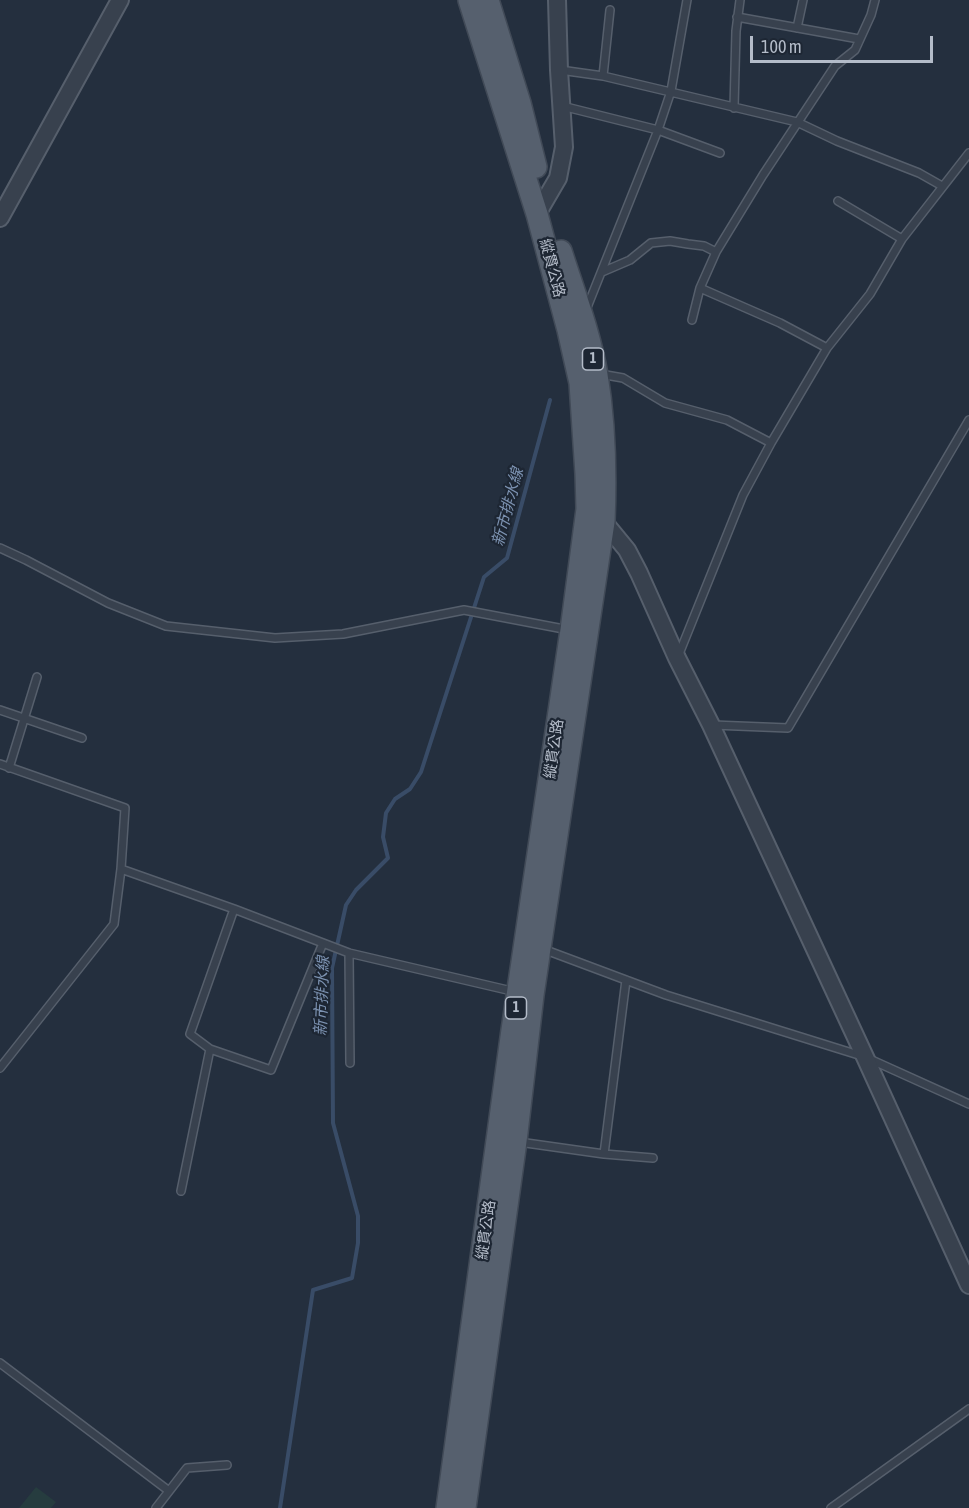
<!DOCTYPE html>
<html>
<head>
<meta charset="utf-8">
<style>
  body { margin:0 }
  #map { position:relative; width:969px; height:1508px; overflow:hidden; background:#242f3e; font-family:"Asap Condensed",sans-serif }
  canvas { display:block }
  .scale { position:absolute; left:750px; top:36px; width:183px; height:27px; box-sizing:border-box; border:3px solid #b4bcc9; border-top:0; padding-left:8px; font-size:18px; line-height:21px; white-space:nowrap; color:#b4bcc9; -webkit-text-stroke:4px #1d2633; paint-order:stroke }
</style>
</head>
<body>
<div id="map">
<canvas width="969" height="1508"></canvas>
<div class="scale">100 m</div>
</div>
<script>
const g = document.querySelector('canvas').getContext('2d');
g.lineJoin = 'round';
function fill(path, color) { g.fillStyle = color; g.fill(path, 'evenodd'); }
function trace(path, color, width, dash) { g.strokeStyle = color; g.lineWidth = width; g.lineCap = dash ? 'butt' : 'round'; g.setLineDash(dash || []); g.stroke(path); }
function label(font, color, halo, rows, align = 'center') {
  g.font = font + ' "Asap Condensed","Noto Sans TC",sans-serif'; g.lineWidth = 4.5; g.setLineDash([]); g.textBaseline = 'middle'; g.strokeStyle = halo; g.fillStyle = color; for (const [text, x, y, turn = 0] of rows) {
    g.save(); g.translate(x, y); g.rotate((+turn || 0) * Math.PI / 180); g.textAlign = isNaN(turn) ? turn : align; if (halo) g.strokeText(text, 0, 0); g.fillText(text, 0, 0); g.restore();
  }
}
fill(new Path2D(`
  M36,1487L56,1502L51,1508H19Z`), '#263c3f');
trace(new Path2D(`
  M280,1508L313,1290L352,1278L358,1243V1216L333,1123L332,968L346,905L356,890L388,858L383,837L386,813L395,799L410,789L421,772L484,577L507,558L550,400`), '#394c67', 4);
const service = new Path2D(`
  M737,17L859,39
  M797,28L803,0
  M560,70L603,76L797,122L837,141L919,173L942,186
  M603,76L610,10
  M562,106L658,130L720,153
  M734,108L736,31L740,0
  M838,201L902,239
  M602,272L630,260L651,243L670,241L688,244L704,246L716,252
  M700,288L780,323L827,348
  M586,310L658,130L671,91L687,0
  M692,320L700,288L716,252L763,175L835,66L855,50L871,15L875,0
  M600,374L623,378L665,403L727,420L771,443
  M0,548L26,560L108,603L166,626L275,638L343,634L464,610L569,630
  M679,654L743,495L771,443L827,348L870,294L902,239L969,153
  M0,710L82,738
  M713,725L788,728L969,420
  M0,764L125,808L121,869L114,924L0,1068
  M9,768L37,677
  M121,869L234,909L349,953L516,992
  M234,909L190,1034L210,1049L271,1070L323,943
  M543,949L666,995L865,1057L969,1104
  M349,953L350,1063
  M519,1142L604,1154L653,1158
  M604,1154L626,980
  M181,1191L210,1049
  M0,1363L169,1491
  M156,1508L187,1468L227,1465
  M831,1508L969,1409`);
const tertiary = new Path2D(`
  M537,214L558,178L564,147L559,70L557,0
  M0,218L120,0
  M597,516L604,522L627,550L639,573L677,658L711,725L865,1057L969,1285`);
const primary = new Path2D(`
  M488,0L520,103L536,167
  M447,1508L512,1030L571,630L587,509L586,474L580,383L568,330L537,214L469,0
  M465,1508L516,1141L533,995L604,522C606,473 605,424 597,375C590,333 574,292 561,251`);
trace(service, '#565f6c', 10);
trace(tertiary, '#565f6c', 20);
trace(primary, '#414a57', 24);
trace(service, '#38414e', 7);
trace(tertiary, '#38414e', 16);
trace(primary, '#56606e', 21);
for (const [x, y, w] of [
  [593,359,21],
  [516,1008,21]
]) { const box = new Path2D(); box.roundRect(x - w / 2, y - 11, w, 22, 4.5); g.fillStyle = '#1d2633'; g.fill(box); trace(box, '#b4bcc9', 1.5); }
label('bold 14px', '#b4bcc9', null, [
  ["1",593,359],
  ["1",516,1008]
]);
label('15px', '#b4bcc9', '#1d2633', [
  ["縱貫公路",552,268,75],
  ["縱貫公路",554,749,-82],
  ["縱貫公路",486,1230,-82]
]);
label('italic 16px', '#7c92b1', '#1d2633', [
  ["新市排水線",508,507,-75],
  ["新市排水線",322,996,-88]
]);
</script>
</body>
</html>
